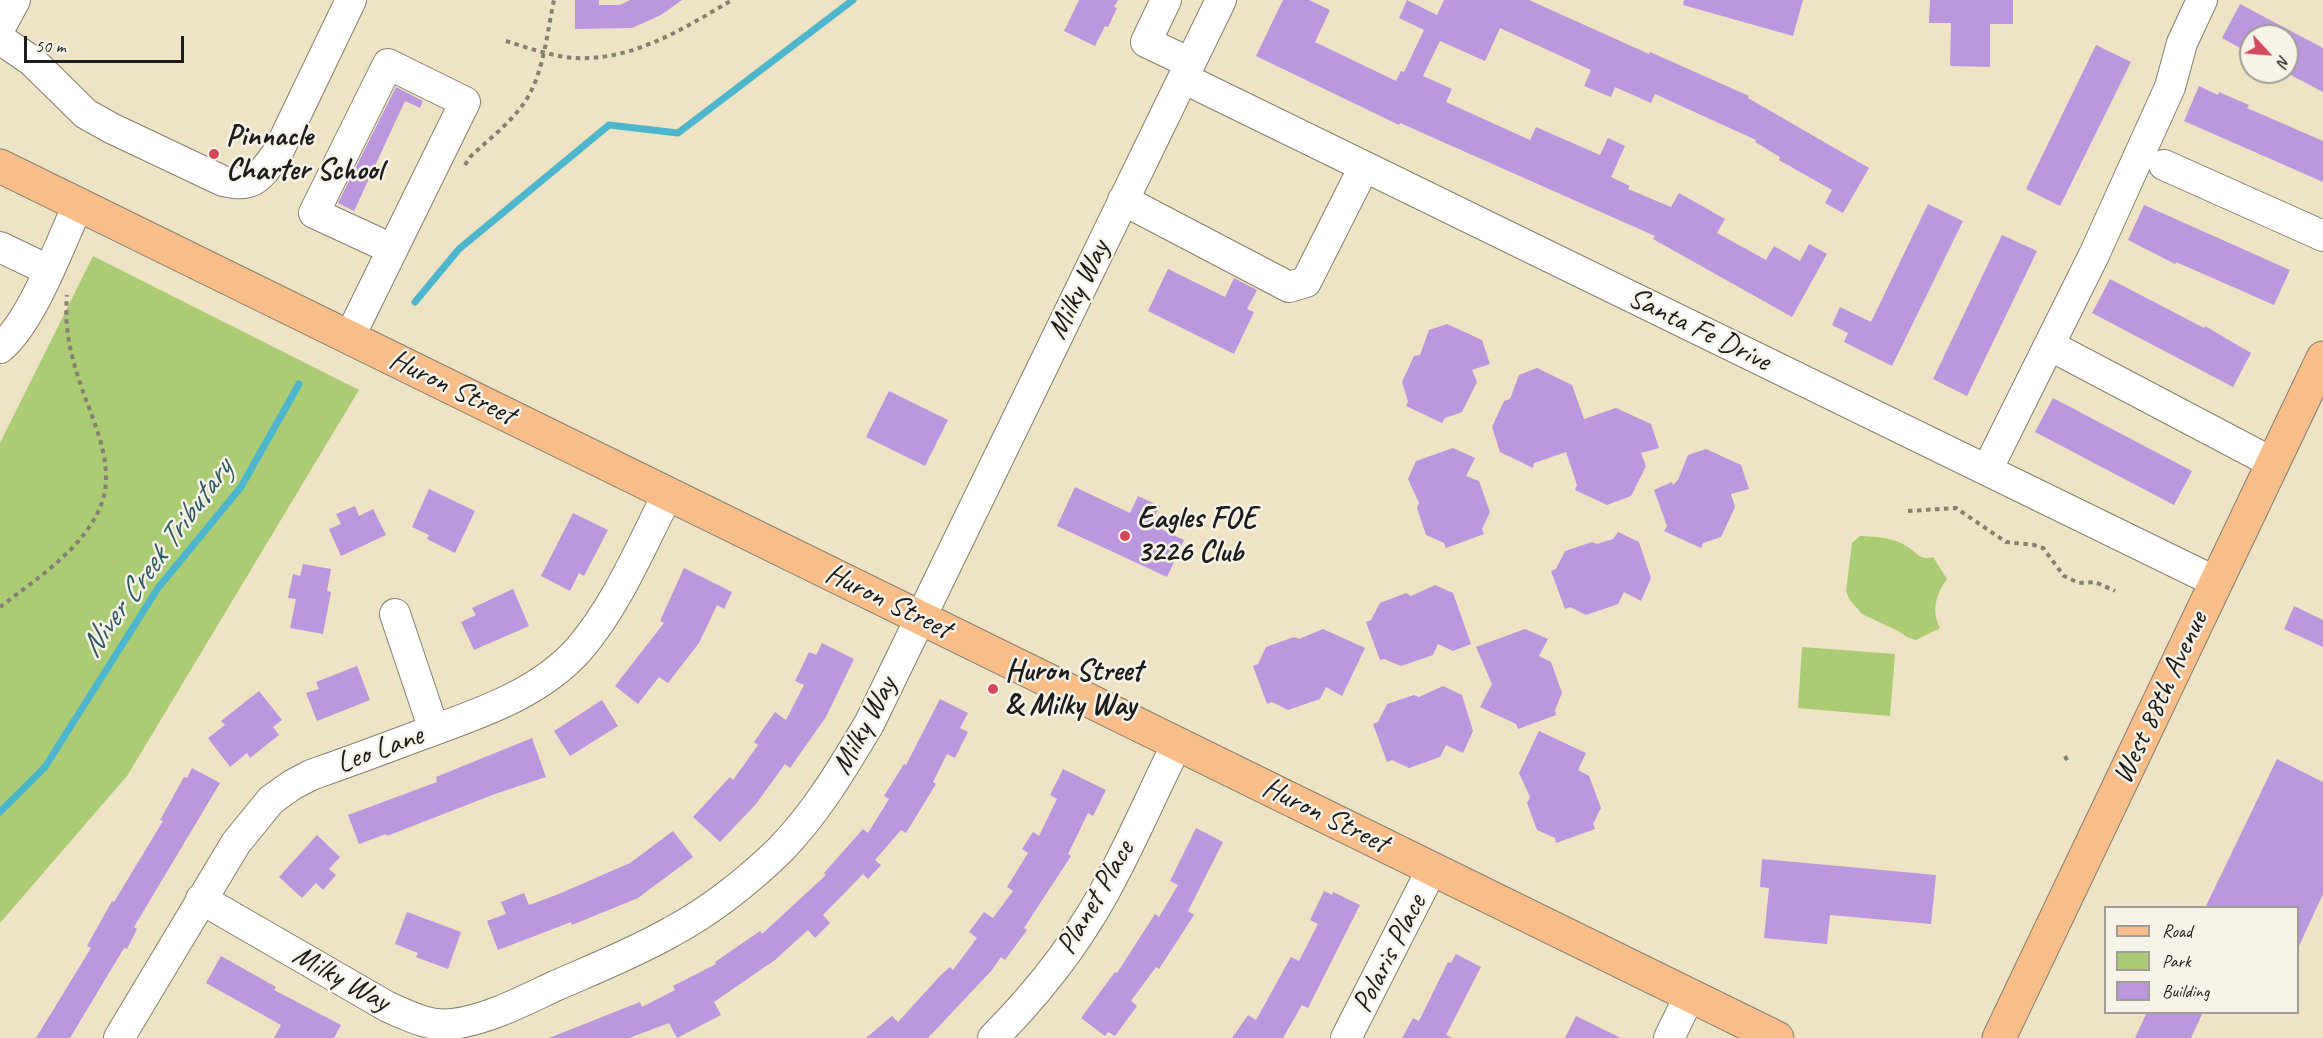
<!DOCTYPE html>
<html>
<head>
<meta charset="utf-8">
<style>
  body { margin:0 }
  #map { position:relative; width:2323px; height:1038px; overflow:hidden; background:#eee3c5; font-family:Caveat,sans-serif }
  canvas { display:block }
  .legend { position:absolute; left:2104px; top:906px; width:195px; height:108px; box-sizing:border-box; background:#f7f3e8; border:2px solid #9f9d96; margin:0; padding:8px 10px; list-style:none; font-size:18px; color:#1c1c1c }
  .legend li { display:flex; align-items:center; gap:12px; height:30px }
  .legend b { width:30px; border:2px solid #9f9d96 }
  .north { position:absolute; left:2239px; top:24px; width:60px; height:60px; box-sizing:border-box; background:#f7f3e8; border:2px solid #9f9d96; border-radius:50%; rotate:116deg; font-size:16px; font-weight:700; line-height:24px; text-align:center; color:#1c1c1c }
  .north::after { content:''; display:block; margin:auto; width:21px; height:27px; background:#d1495b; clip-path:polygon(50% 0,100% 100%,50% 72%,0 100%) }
  .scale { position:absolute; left:24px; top:36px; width:160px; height:27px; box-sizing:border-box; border:3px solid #1c1c1c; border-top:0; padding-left:8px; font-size:18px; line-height:21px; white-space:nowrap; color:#1c1c1c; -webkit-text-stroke:4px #f7f3e8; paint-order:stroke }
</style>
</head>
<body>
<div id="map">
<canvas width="2323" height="1038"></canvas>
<ul class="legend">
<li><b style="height:8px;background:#f8bd89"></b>Road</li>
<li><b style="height:16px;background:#abcc74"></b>Park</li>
<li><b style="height:16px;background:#bb97dd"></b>Building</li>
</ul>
<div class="north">N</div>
<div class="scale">50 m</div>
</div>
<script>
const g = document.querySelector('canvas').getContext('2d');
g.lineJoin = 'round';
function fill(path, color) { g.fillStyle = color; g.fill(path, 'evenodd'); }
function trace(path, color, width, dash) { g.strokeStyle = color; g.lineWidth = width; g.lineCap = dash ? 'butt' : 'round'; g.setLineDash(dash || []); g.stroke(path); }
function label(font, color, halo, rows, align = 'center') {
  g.font = font + ' Caveat,sans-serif'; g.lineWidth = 5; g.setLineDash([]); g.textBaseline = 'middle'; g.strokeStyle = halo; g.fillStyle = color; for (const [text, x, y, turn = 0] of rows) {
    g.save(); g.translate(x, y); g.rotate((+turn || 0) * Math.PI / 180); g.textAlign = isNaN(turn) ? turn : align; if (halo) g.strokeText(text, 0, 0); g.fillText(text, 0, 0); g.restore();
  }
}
fill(new Path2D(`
  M93,256L359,390L127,776L0,923V443Z
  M1860,536C1877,537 1893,537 1908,547C1917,553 1921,561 1933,557L1947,579C1936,594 1931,611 1940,628L1916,640L1907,637L1898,631L1862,614L1849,599L1846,591L1852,543Z
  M1802,647L1895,654L1890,716L1798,708Z`), '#abcc74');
trace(new Path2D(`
  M415,302L459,249L609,125L678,133L853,0
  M0,812L45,767L158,588L241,487L299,384`), '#4eb6cc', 7);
fill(new Path2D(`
  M575,0H599V5H620L630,0H682L661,15L632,28L575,29Z
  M1079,0H1118L1114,7L1117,8L1108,27L1105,26L1095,46L1064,31Z
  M1283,0H1309L1330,10L1315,42L1396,81L1401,71L1404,72L1424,30L1399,18L1407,0L1437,15L1444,0H1529L1649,54L1650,52L1749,96L1748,98L1869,168L1843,213L1825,203L1832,190L1779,160L1780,157L1755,142L1756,140L1655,94L1651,103L1615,87L1611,97L1584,86L1591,70L1500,28L1485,61L1440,41L1423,76L1452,89L1446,102L1530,140L1536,127L1600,155L1608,138L1625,146L1611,177L1630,186L1628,189L1671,207L1679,193L1725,219L1717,233L1766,260L1774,246L1800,261L1809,244L1827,254L1792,317L1653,239L1655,236L1400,123L1399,125L1256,56Z
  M1684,0H1803L1793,36L1683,5Z
  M1930,0H2013V24H1990V67L1950,66L1951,23H1929Z
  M2240,4L2323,48V92L2287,73V36H2251V54L2222,38Z
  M2096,45L2131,62L2060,206L2026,189Z
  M2199,86L2218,95L2219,92L2249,105L2247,108L2323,141V182L2184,121Z
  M396,87L423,101L420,108L405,101L354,211L338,203Z
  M1928,204L1963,221L1892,366L1844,342L1848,333L1832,325L1840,307L1871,322Z
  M2144,205L2290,270L2274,305L2176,262L2175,264L2128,240Z
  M2002,235L2037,251L1967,396L1933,379Z
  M1168,269L1225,297L1234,278L1257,290L1247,309L1254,312L1234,354L1148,311Z
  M2110,279L2204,328L2205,326L2251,353L2233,387L2092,313Z
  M1447,324L1482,340L1490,364L1472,370L1477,382L1462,412L1445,418L1442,423L1406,406L1408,401L1402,382L1414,356L1420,355L1429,330Z
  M1537,368L1572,385L1584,419L1616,408L1651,424L1659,448L1641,453L1646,466L1631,496L1607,505L1575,490L1577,485L1566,452L1534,463L1533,468L1500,452L1492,427L1504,401L1510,399L1519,375Z
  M889,391L948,420L925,466L866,437Z
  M2053,398L2192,471L2174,505L2035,432Z
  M1453,448L1475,458L1466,476L1479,481L1490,512L1482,529L1484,534L1446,548L1444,543L1426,535L1417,508L1419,503L1408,479L1416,461Z
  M1706,449L1741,465L1749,489L1731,494L1735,507L1721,537L1703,543L1701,548L1664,531L1667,526L1654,490L1672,482L1673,485L1678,480L1688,455Z
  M1075,487L1130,513L1138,496L1160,506L1151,524L1184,540L1167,577L1057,526Z
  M429,489L475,511L455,553L427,539L429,535L412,527Z
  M355,506L359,516L373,509L386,535L341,556L329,529L341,524L336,514Z
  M573,513L608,530L584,576L579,573L570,591L541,576Z
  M1618,532L1639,542L1651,578L1641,601L1624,592L1618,604L1586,615L1570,607L1565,609L1551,571L1556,569L1565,551L1592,542L1597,544L1613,539Z
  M303,564L331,569L327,591L331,592L323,634L290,628L296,599L288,598L293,574L300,576Z
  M684,568L732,592L724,609L717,605L699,643L668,683L659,677L638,704L615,686L664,623L660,621Z
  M1435,585L1453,593L1471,644L1453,651L1438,644L1433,655L1401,666L1384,659L1380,660L1366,622L1371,620L1380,603L1406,593L1411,596Z
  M513,589L529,626L474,650L461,622L476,615L472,608Z
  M2294,606L2323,620V647L2284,629Z
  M1323,629L1365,648L1342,696L1326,687L1320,699L1288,710L1272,702L1267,704L1253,666L1258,664L1266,647L1294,637L1299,639Z
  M1525,629L1548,639L1539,656L1551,662L1562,693L1555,710L1556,715L1518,729L1516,724L1480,707L1492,684L1476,647Z
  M822,643L854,659L826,717L790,768L785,764L756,804L720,842L693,817L730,777L733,780L758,745L754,742L775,712L786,720L804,685L795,681L809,652L816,655Z
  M357,666L370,700L317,721L306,693L319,689L316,682Z
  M1443,686L1462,695L1473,731L1463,753L1446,745L1440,757L1409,768L1392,760L1387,762L1373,724L1378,722L1387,704L1414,695L1419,697Z
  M259,691L282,720L273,727L279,735L250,758L247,753L230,767L208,738L225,725L221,721Z
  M940,699L968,713L960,728L968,732L955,758L947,754L933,782L936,784L906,833L901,830L875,860L881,865L868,879L863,874L823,915L830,923L815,938L808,930L775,960L714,1002L721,1015L677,1038L669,1023L629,1038H549L640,1002L642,1007L675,990L673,986L716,964L715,962L760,931L762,934L826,875L824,873L863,829L868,833L889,799L884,796L904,764L906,765Z
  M602,700L618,726L570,756L554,731Z
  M1539,731L1586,753L1578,770L1589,776L1601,808L1593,824L1595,829L1556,843L1555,838L1537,830L1527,803L1530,797L1519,773Z
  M532,738L546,777L495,794L387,836L386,834L359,844L348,815L437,782L436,777Z
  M2277,759L2323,782V894L2298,948V908H2205Z
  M192,768L220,783L134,927L137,929L127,949L124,948L70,1038H36L91,948L87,946L112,901L114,902L163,821L160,820L184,777L187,778Z
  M1063,769L1106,790L1093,816L1088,813L1068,854L1071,856L1024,928L1027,930L1005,960L1001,957L992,970L928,1038H866L892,1016L898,1022L940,976L950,967L953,970L977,938L969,932L984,912L993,918L1013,891L1007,887L1028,853L1022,849L1033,832L1039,836L1057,799L1050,795Z
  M1196,828L1223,842L1188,911L1194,915L1159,969L1156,967L1131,1001L1137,1006L1115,1036L1108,1032L1105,1036L1081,1018L1115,972L1117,973L1155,914L1159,917L1178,885L1170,881Z
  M673,831L693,857L638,898L572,925L571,922L498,950L487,921L506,914L501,902L524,893L529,905L559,894L630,863Z
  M317,835L340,857L329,869L336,875L323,890L316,883L302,898L279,877Z
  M1762,859L1936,875L1931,924L1830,915L1827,944L1764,938L1769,888L1760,887Z
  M1324,891L1332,895L1333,892L1360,905L1308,1008L1302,1005L1283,1038H1232L1248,1015L1256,1020L1291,957L1299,961L1318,924L1310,920Z
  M407,912L461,932L448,969L416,957L418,953L395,944Z
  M1456,954L1481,967L1446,1035L1452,1038H1402L1413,1018L1419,1021L1448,962L1451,963Z
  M221,956L276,987L274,990L341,1025L334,1038H274L281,1025L206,983Z
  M2147,1012H2203L2191,1038H2135Z
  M1576,1016L1621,1038H1565Z`), '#bb97dd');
const minor = new Path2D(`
  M1166,0L1146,42L1190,63
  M0,28L15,0
  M0,39L32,61L86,114L111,128L223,181C255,189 260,176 278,152L351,0
  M1183,78L2216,582
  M2164,165L2323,236
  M1123,200L1289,287L1306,282L1364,167
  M0,247L48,270
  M349,338L465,102L388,64L314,213L392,249
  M2049,345L2273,463
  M0,348C32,322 60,244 78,205
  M1987,470L2094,255L2170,87L2182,43L2202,0
  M395,614L434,730
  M201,899L388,1007C409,1016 429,1027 453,1024C489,1019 523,1001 555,986C594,969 634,953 671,932C710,911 748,881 780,850C817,812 842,769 869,724L1221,0
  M119,1038L236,843L271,800L292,785L311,775C348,762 386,748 423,734C478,714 540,694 580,648C618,603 641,546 668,494
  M993,1038C1041,990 1085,932 1115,872C1137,830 1156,786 1177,744
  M1346,1038L1432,869
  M1669,1038L1690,995`);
const major = new Path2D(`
  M0,166L1777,1038
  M1999,1038L2323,358`);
trace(minor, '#858070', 32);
trace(major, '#858070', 35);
trace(new Path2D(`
  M506,41C528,48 551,56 574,58C633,61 683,29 732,0
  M465,165L470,157C489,139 512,122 526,100C544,72 547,32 554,0
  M1908,511L1956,508L2006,542L2034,545L2043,548L2064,576L2079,583L2095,582L2115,591
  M0,607C40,576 107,534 106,477C106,447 92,417 82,389C71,356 64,331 67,295
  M2065,756L2068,762`), '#858070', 4, [4.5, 4.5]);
trace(minor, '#fff', 30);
trace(major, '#f8bd89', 33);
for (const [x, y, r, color] of [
  [214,154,6,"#d1495b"],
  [1125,536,6,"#d1495b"],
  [993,689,6,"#d1495b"]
]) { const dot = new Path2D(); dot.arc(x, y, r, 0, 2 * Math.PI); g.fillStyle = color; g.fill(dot); trace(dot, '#f7f3e8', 2); }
label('bold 30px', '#1c1c1c', '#f7f3e8', [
  ["Pinnacle",226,137],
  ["Charter School",226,171],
  ["Eagles FOE",1137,519],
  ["3226 Club",1137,553],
  ["Huron Street",1005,672],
  ["& Milky Way",1005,706]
], 'left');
label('30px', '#1c1c1c', '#f7f3e8', [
  ["Milky Way",1079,290,-64],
  ["Santa Fe Drive",1699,330,26],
  ["Huron Street",452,388,26],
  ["Huron Street",888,602,26],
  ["West 88th Avenue",2161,698,-65],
  ["Milky Way",865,726,-62],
  ["Leo Lane",380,750,-20],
  ["Huron Street",1325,816,26],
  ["Planet Place",1096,898,-60],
  ["Polaris Place",1390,954,-63],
  ["Milky Way",341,979,29]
]);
label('italic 32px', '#305a62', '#f7f3e8', [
  ["Niver Creek Tributary",157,559,-54]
]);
</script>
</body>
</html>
